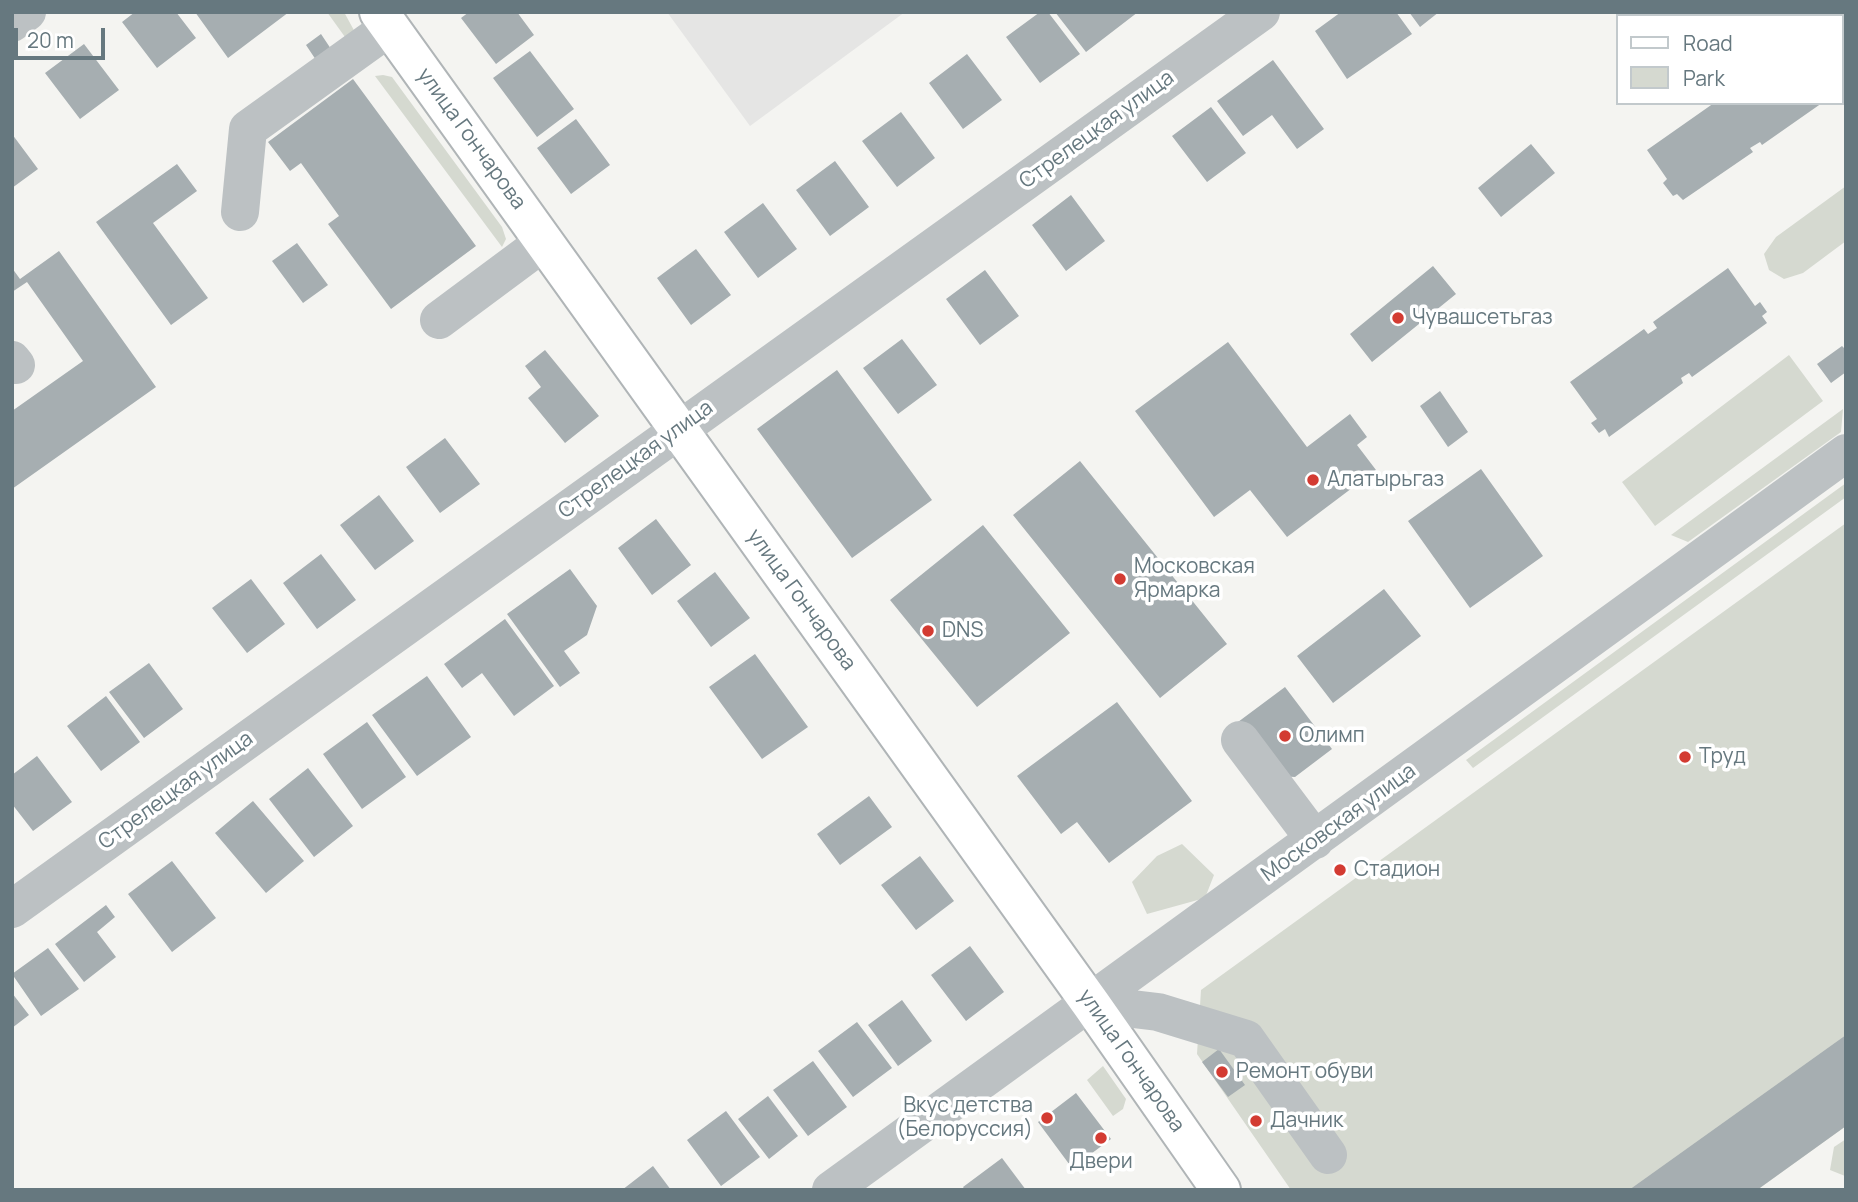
<!DOCTYPE html>
<html>
<head>
<meta charset="utf-8">
<style>
  body { margin:0 }
  #map { position:relative; width:1858px; height:1202px; overflow:hidden; background:#f4f4f1; font-family:Manrope,sans-serif }
  canvas { display:block }
  .frame { position:absolute; inset:0; border:14px solid #66787f; pointer-events:none }
  .legend { position:absolute; left:1616px; top:14px; width:228px; height:91px; box-sizing:border-box; background:#fff; border:2px solid #c2c9cc; margin:0; padding:9px 12px; list-style:none; font-size:21px; color:#66787f }
  .legend li { display:flex; align-items:center; gap:14px; height:35px }
  .legend b { width:35px; border:2px solid #c2c9cc }
  .scale { position:absolute; left:14px; top:28px; width:91px; height:32px; box-sizing:border-box; border:4px solid #66787f; border-top:0; padding-left:9px; font-size:21px; line-height:24px; white-space:nowrap; color:#66787f; -webkit-text-stroke:5px #fff; paint-order:stroke }
</style>
</head>
<body>
<div id="map">
<canvas width="1858" height="1202"></canvas>
<div class="frame"></div>
<ul class="legend">
<li><b style="height:9px;background:#fff"></b>Road</li>
<li><b style="height:19px;background:#d5d9d0"></b>Park</li>
</ul>
<div class="scale">20 m</div>
</div>
<script>
const g = document.querySelector('canvas').getContext('2d');
g.lineJoin = 'round';
function fill(path, color) { g.fillStyle = color; g.fill(path, 'evenodd'); }
function trace(path, color, width, dash) { g.strokeStyle = color; g.lineWidth = width; g.lineCap = dash ? 'butt' : 'round'; g.setLineDash(dash || []); g.stroke(path); }
function label(font, color, halo, rows, align = 'center') {
  g.font = font + ' Manrope,sans-serif'; g.lineWidth = 7; g.setLineDash([]); g.textBaseline = 'middle'; g.strokeStyle = halo; g.fillStyle = color; for (const [text, x, y, turn = 0] of rows) {
    g.save(); g.translate(x, y); g.rotate((+turn || 0) * Math.PI / 180); g.textAlign = isNaN(turn) ? turn : align; if (halo) g.strokeText(text, 0, 0); g.fillText(text, 0, 0); g.restore();
  }
}
fill(new Path2D(`
  M667,12H905L750,126Z`), '#e5e5e4');
fill(new Path2D(`
  M327,12H344L356,34L350,44Z
  M383,75L392,77L502,227L506,239L502,247L375,76Z
  M1846,186V241L1803,273L1784,279L1769,270L1764,254L1776,237Z
  M1789,355L1823,401L1655,526L1622,482Z
  M1843,409L1841,432L1688,542L1671,535Z
  M1846,483V497L1473,768L1466,760Z
  M1846,523V1126L1757,1190H1291L1197,1054L1201,990Z
  M1182,844L1214,875L1205,898L1147,914L1132,882L1157,856Z
  M1103,1066L1126,1099L1123,1109L1113,1116L1087,1080Z
  M1846,1139V1175L1845,1176L1830,1170L1834,1147Z`), '#d5d9d0');
fill(new Path2D(`
  M135,12H176L196,38L157,68L122,22Z
  M195,12H289L228,58Z
  M469,12H517L534,35L496,64L461,18Z
  M1040,12H1048L1080,54L1040,83L1006,37Z
  M1055,12H1138L1086,52Z
  M1341,12H1396L1412,34L1347,79L1315,31Z
  M1409,12H1439L1420,27Z
  M1639,12H1713L1708,16H1634Z
  M321,34L333,52L318,63L306,45Z
  M84,44L119,90L80,119L45,73Z
  M530,51L574,109L537,137L493,78Z
  M967,54L1002,100L963,129L929,83Z
  M1273,60L1324,129L1297,149L1272,115L1243,136L1217,101Z
  M353,79L476,246L391,309L328,224L339,216L301,163L290,171L268,142Z
  M1714,103H1822L1762,145L1760,142L1750,148L1753,152L1683,200L1677,194L1673,196L1663,183L1667,179L1647,150Z
  M1211,107L1246,153L1207,182L1172,136Z
  M901,112L935,158L897,187L862,141Z
  M576,119L610,165L571,194L537,148Z
  M12,134L38,169L12,188Z
  M1531,144L1555,173L1501,217L1478,188Z
  M835,161L869,207L830,236L796,190Z
  M177,164L197,191L153,223L208,298L171,325L96,222Z
  M1071,195L1105,241L1066,271L1032,225Z
  M763,203L797,249L758,278L724,232Z
  M297,243L328,285L303,303L272,261Z
  M696,249L731,295L691,325L657,278Z
  M59,251L156,387L12,489V411L83,361L27,282L12,292V268L20,279Z
  M1433,266L1456,294L1372,362L1350,334Z
  M1728,268L1755,306L1760,302L1767,312L1762,316L1767,323L1692,377L1689,373L1681,378L1683,383L1609,437L1605,429L1599,433L1591,423L1597,419L1570,382L1644,329L1648,334L1657,328L1653,322Z
  M985,270L1019,316L980,345L946,299Z
  M902,339L937,385L898,414L863,368Z
  M1228,342L1307,447L1350,414L1367,437L1357,445L1376,470L1287,537L1250,490L1214,517L1135,411Z
  M1842,346L1846,350V372L1831,383L1817,364Z
  M545,350L599,416L565,443L528,398L541,387L525,366Z
  M837,370L932,500L852,558L757,429Z
  M1440,391L1468,432L1448,447L1420,406Z
  M445,438L480,484L440,513L406,467Z
  M1080,461L1227,644L1160,698L1013,515Z
  M1481,469L1543,556L1470,608L1408,521Z
  M379,495L414,541L375,570L340,525Z
  M656,519L691,565L652,595L618,548Z
  M983,525L1070,633L977,707L890,600Z
  M321,554L356,600L317,629L283,583Z
  M570,569L597,606L587,635L564,651L580,673L560,687L507,614Z
  M715,572L750,618L711,647L677,601Z
  M251,579L285,624L247,653L212,608Z
  M1384,589L1421,636L1333,703L1297,656Z
  M505,619L554,686L514,716L482,673L462,688L444,664Z
  M755,654L808,727L762,759L709,687Z
  M149,663L183,709L144,738L109,692Z
  M427,676L471,737L417,776L372,715Z
  M1285,687L1332,749L1295,777L1278,776L1238,722Z
  M106,696L140,742L101,771L67,726Z
  M1117,702L1192,801L1109,863L1077,822L1061,834L1017,776Z
  M367,722L406,777L362,809L323,754Z
  M37,756L72,802L33,831L12,804V775Z
  M308,768L353,826L314,857L269,799Z
  M869,796L892,827L840,865L817,834Z
  M253,801L304,861L266,893L215,833Z
  M920,856L954,901L916,930L881,885Z
  M172,861L216,918L172,952L128,894Z
  M106,905L115,917L97,932L116,957L84,982L55,944Z
  M970,946L1004,992L966,1021L931,975Z
  M48,948L79,989L41,1016L12,974Z
  M12,993L29,1015L12,1028Z
  M902,1000L932,1041L898,1066L868,1025Z
  M857,1022L892,1068L853,1097L818,1051Z
  M1846,1035V1126L1757,1190H1629Z
  M1219,1049L1245,1085L1228,1097L1202,1062Z
  M813,1061L847,1107L808,1136L773,1090Z
  M1076,1093L1111,1139L1072,1168L1038,1122Z
  M768,1096L798,1136L769,1159L738,1119Z
  M726,1111L760,1157L721,1186L687,1140Z
  M1002,1158L1026,1190H965L963,1187Z
  M653,1166L671,1190H622Z`), '#a6aeb1');
const major = new Path2D(`
  M379,12L1091,1004L1221,1190`);
trace(major, '#b0b5b7', 42);
trace(new Path2D(`
  M12,23L27,12
  M240,212L248,129L390,27
  M439,320L544,242
  M12,360L16,365
  M1240,740L1315,840
  M12,909L1261,12
  M1091,1004L1158,1012L1246,1039L1328,1155
  M831,1190L1846,453`), '#bcc1c3', 38);
trace(major, '#fff', 38);
for (const [x, y, r, color] of [
  [1398,318,7,"#d33b32"],
  [1313,480,7,"#d33b32"],
  [1120,579,7,"#d33b32"],
  [928,631,7,"#d33b32"],
  [1285,736,7,"#d33b32"],
  [1685,757,7,"#d33b32"],
  [1340,870,7,"#d33b32"],
  [1222,1072,7,"#d33b32"],
  [1047,1118,7,"#d33b32"],
  [1256,1121,7,"#d33b32"],
  [1101,1138,7,"#d33b32"]
]) { const dot = new Path2D(); dot.arc(x, y, r, 0, 2 * Math.PI); g.fillStyle = color; g.fill(dot); trace(dot, '#fff', 2.5); }
label('21px', '#66787f', '#fff', [
  ["Стрелецкая улица",1097,130,-36],
  ["улица Гончарова",471,139,54],
  ["Стрелецкая улица",636,460,-36],
  ["улица Гончарова",801,600,54],
  ["Стрелецкая улица",176,791,-36],
  ["Московская улица",1339,823,-36],
  ["улица Гончарова",1131,1061,55]
]);
label('21px', '#66787f', '#fff', [
  ["Чувашсетьгаз",1412,318],
  ["Алатырьгаз",1327,480],
  ["Московская",1134,567],
  ["Ярмарка",1134,591],
  ["DNS",942,631],
  ["Олимп",1299,736],
  ["Труд",1699,757],
  ["Стадион",1354,870],
  ["Ремонт обуви",1236,1072],
  ["Вкус детства",1033,1106,"right"],
  ["(Белоруссия)",1033,1130,"right"],
  ["Дачник",1270,1121],
  ["Двери",1101,1162,"center"]
], 'left');
</script>
</body>
</html>
